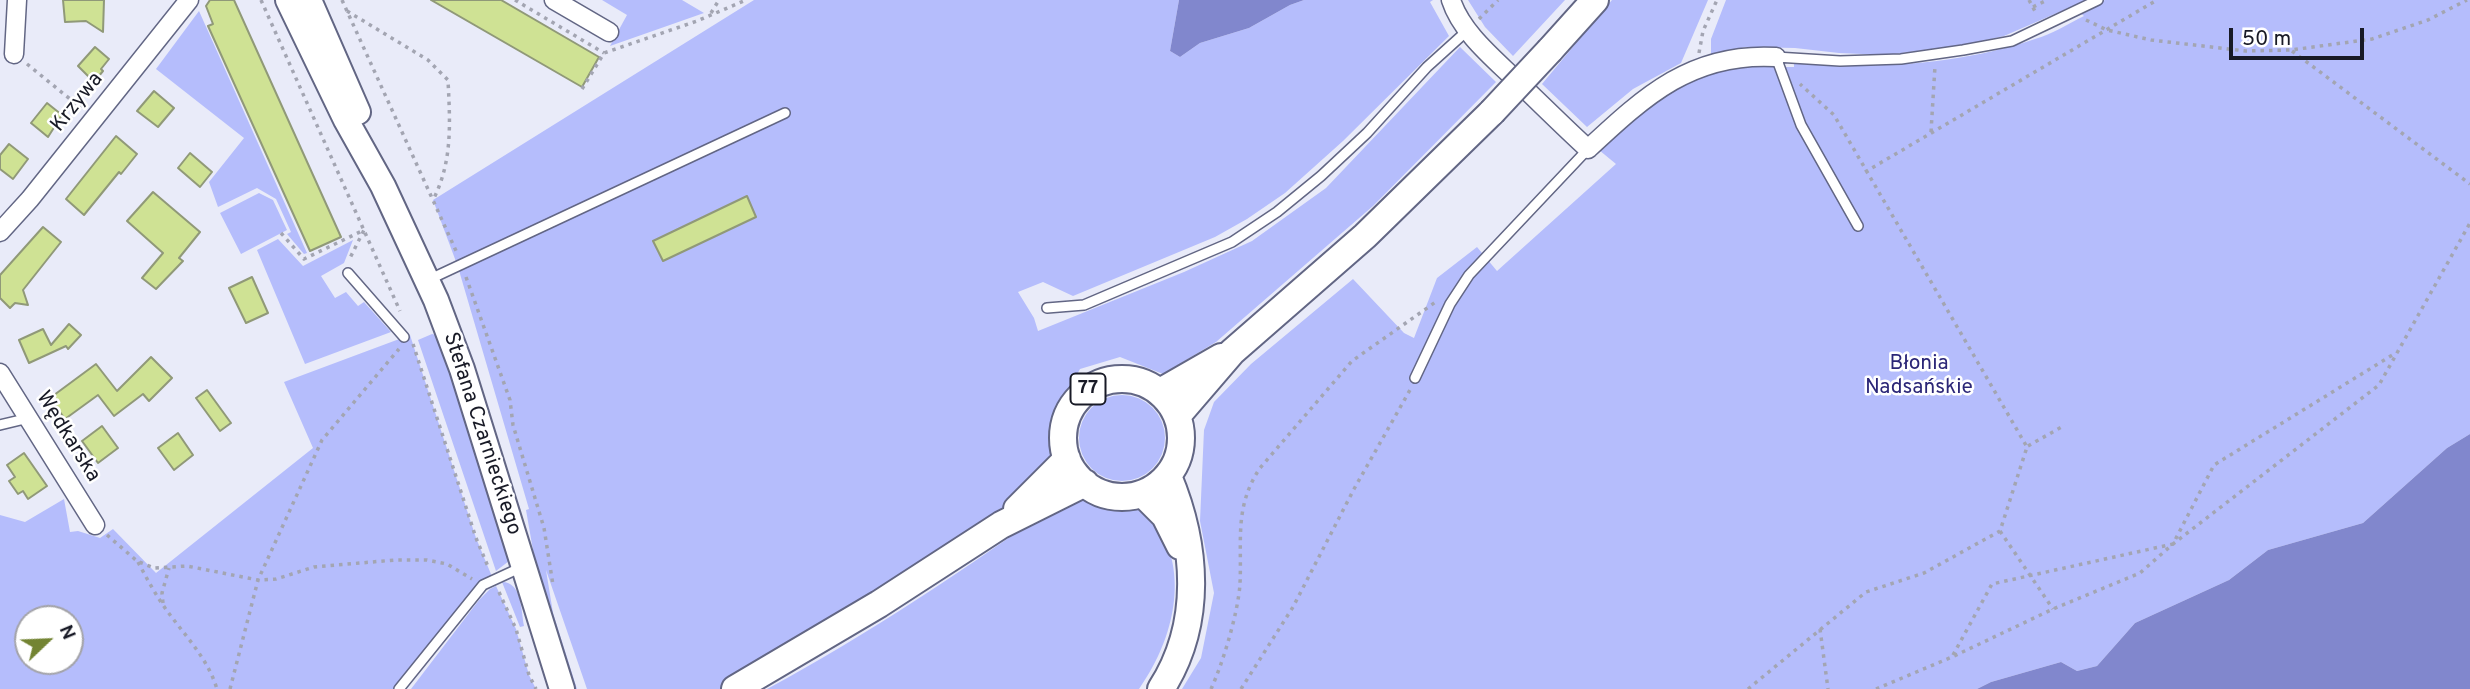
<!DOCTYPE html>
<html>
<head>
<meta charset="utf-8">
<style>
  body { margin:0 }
  #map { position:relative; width:2470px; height:689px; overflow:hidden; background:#e9ebf9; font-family:Overpass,sans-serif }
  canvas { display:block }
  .north { position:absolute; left:14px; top:605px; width:70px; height:70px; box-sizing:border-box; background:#fff; border:2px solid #a3a3a8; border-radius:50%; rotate:67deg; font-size:19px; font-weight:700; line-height:28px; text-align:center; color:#181a26 }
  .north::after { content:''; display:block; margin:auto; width:24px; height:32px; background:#738433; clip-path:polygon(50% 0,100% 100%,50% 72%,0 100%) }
  .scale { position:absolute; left:2229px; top:28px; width:135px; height:32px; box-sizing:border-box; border:4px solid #181a26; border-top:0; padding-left:9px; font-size:21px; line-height:24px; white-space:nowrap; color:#181a26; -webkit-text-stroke:5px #fff; paint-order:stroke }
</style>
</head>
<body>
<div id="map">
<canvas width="2470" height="689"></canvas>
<div class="north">N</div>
<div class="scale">50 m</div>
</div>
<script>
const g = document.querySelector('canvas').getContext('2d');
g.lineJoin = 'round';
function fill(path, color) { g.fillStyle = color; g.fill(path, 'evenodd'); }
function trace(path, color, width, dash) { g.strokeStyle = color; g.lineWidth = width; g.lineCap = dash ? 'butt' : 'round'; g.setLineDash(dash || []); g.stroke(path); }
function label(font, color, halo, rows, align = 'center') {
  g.font = font + ' Overpass,sans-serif'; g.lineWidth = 5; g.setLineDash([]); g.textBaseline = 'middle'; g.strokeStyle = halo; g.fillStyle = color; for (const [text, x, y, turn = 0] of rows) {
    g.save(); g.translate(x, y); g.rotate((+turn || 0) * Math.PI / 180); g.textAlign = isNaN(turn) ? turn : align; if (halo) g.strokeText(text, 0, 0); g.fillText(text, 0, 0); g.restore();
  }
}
fill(new Path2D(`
  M602,0H682L704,13L610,46L627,15Z
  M754,0H1179L1170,51L1180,57L1200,43L1249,28L1290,5L1304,0H1433L1430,2L1449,36L1343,141L1285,193L1247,219L1215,237L1073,296L1043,282L1018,292L1034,318L1038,331L1184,272L1252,241L1326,188L1460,47L1496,82L1373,206L1216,342L1163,374L1120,357L1080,369L1066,394L1072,407L1064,428V451L1001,525L722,689H587L546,570L553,613L577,689H573L537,573L526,510L529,509L458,267L433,200Z
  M1468,0H1565L1513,56L1485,27Z
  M1612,0H1708L1681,63L1633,89L1587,127L1542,84Z
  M1726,0H2087L2004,36L1969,44L1887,55L1839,53L1795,48L1746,47L1711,54V39Z
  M2105,0H2470V434L2447,448L2363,523L2268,550L2229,580L2135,623L2097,666L2077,671L2061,662L1991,682L1977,689H1182L1201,658L1214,593L1200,521L1204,430L1214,402L1251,364L1353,279L1404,333L1414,338L1437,278L1477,247L1497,271L1616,164L1599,150L1640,112L1672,90L1704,75L1748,64L1758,67H1794V63C1875,69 1959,65 2035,39C2052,34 2068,24 2084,16L2079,12Z
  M199,11L307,253L304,254L287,234L291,232L276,199L257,188L218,207L209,182L244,138L156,69Z
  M259,193L273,200L287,230L241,254L220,213Z
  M278,239L303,266L353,240L344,263L321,276L335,298L346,292L358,306L364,302L391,332L305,364L257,250Z
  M432,334L436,335L441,341L509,561L496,571L418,340Z
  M410,335L476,538L493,579L413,672L395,689H0V515L25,522L64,499L70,532L78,531L100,538L113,529L156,573L313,448L284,382ZM28,619H70V661H28Z
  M1079 438a43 43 0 1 1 86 0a43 43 0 1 1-86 0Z
  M1079,496C1092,500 1144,507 1151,514C1154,518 1157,524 1159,528C1190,579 1171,644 1139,689H767C871,633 968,567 1064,499Z
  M502,582C522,582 521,610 524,626L520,627Z
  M496,586L516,629L529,675L536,689H411L479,600L490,589Z`), '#b5bdfc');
fill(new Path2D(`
  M1179,0H1304L1290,5L1249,28L1200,43L1180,57L1170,51Z
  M2470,434V689H1977L1991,682L2061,662L2077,671L2097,666L2135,623L2229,580L2268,550L2363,523L2447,448Z`), '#8187cd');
const building = new Path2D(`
  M63,0H104L103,32L86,21L65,22Z
  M210,0H234L341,237L310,251L208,26L213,24L206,6Z
  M431,0H501L599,57L582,87Z
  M95,47L109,59L101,69L103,71L94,82L78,66Z
  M154,91L174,108L158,127L137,111Z
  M47,103L62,115L48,137L31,123Z
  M116,136L137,154L121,174L119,172L84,215L66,199Z
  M9,144L28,159L13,179L0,169V155Z
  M190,153L212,172L200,187L178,168Z
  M153,192L200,232L179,258L183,261L156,289L142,278L163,253L127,221Z
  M747,196L756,217L663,261L653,241Z
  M43,227L61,242L23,290L28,305L15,303L10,308L0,298V275Z
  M252,277L268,313L246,323L229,288Z
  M69,324L81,335L68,349L66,346L29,363L19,340L43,329L51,345Z
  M151,357L172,378L149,401L143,394L114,416L98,395L65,419L50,398L96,364L117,391Z
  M207,390L231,423L220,431L196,398Z
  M102,426L118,448L98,463L82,441Z
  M178,433L193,455L174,470L158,448Z
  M24,453L47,486L28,499L23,491L18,494L9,481L15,477L7,465Z`);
fill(building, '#cfe294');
trace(building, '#909978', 2);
const lane = new Path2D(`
  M1858,226L1801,125L1776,57L1840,61L1901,59L1963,50L2012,41L2098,0
  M348,273L404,337
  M428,280L785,113
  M1047,308L1084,305L1232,242L1277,212L1321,176L1367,133L1427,67L1468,30
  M1415,378L1450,304L1469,275L1588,149
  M0,425L29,418
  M399,689L483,585L522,567`);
const street = new Path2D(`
  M554,0L609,32
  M1451,0C1462,34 1496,60 1520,84C1543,106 1565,128 1588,149C1645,96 1692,52 1776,57
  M14,54L17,0
  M0,232L30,199L189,0
  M0,373L95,525`);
const secondary = new Path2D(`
  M288,0L346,120L383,186L436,300L462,369L562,689
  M309,0L358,112`);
const primary = new Path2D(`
  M1550,50L1595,0
  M1063 438a59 59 0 1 1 118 0a59 59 0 1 1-118 0Z
  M1160,392L1221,357
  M1177,416L1232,352L1365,236L1492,112
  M1143,494L1165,516L1180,546
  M1017,509L1067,459
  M735,689L879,604L1001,525L1085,483
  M1161,689C1203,624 1197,545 1168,476`);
trace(lane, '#626684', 12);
trace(street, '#626684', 21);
trace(secondary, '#626684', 28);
trace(primary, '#626684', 30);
trace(new Path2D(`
  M261,0L400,311
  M342,0L457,253
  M515,0L604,53
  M2029,0L2037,15
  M2033,7L2047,0
  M347,11L428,60L448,80C450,122 453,161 433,200
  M711,13L719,0
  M1479,19L1498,0
  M2086,20L2107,30L2151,40L2246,51L2291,50L2372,39L2428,20L2467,0
  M2292,51L2470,184
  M1699,53L1703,31L1717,0
  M27,64L81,108
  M582,89L604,53L697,21L746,0
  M1931,132L1935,66
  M1865,172L2157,0
  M281,233L304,259L364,230L349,260
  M466,277L510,400L513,425L544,528L553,585
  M413,344L476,538L489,569
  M2028,446L2065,425
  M2000,531L2053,609
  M107,535L137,561L154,568L187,566L258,580L276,579L314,567L395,560H427L447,564L472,579
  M138,562C146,577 154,592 163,605C182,633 207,656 217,689
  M499,592L516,629L529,675L536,689
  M163,603L162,593L169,568
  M1820,629L1828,689
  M1953,655L1992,584L2173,544L2214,465L2394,354
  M230,689L258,580L322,440L399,349
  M1211,689C1223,663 1238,613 1240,584C1242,540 1234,507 1260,468L1352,361L1437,301
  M1241,689L1293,607L1354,489L1410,390
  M1748,689L1866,592L1924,573L2000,531L2027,447L1834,115L1800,84
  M1876,689L1952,657L2053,609L2140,573L2173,544L2379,385L2470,223`), '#a3a5b2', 3.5, [3.5, 5]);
trace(lane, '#fff', 9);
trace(street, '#fff', 18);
trace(secondary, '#fff', 24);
trace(primary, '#fff', 26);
const primaryBridge = new Path2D(`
  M1492,112L1550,50`);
trace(primaryBridge, '#626684', 30, []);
trace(primaryBridge, '#fff', 26);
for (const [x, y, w] of [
  [1088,389,35]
]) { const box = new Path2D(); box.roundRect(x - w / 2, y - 15.5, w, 31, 5); g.fillStyle = '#fff'; g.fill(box); trace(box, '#181a26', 2); }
label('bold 19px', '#181a26', null, [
  ["77",1088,389]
]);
label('21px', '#181a26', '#fff', [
  ["Krzywa",78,103,-51],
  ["Stefana Czarnieckiego",481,434,72],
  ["Wędkarska",67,437,58]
]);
label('21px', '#2b2677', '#fff', [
  ["Błonia",1919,365],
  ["Nadsańskie",1919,389]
]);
</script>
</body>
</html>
